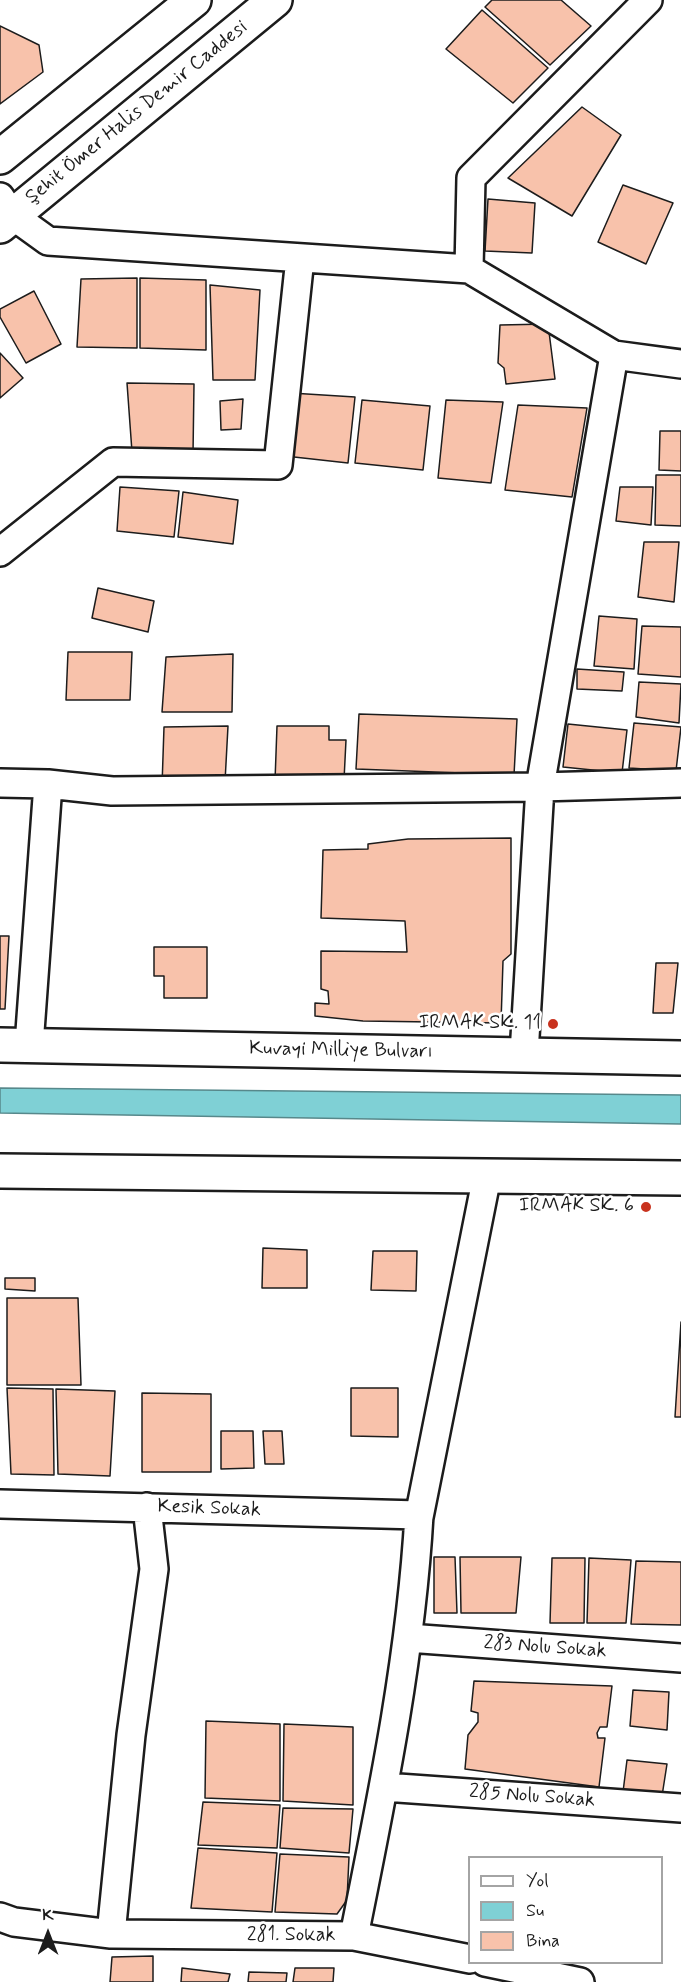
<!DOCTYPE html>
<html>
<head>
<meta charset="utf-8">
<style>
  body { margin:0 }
  #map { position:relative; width:681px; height:1982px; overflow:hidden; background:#fff; font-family:Mynerve,sans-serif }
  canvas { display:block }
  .legend { position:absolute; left:468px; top:1856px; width:195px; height:108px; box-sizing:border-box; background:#fff; border:2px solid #a4a4a4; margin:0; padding:8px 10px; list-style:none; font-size:18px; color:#1c1c1c }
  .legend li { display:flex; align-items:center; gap:12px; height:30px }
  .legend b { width:30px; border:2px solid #a4a4a4 }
  .north { position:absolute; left:18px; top:1904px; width:60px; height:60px; -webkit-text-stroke:4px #fff; paint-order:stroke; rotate:0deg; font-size:16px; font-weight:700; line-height:24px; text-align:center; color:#1c1c1c }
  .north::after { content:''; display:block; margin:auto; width:21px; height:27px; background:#1c1c1c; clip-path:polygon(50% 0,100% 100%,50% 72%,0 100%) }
</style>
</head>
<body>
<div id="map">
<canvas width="681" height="1982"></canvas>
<ul class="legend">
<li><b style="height:8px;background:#fff"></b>Yol</li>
<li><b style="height:16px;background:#7fd0d5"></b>Su</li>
<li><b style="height:16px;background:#f8c2ab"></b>Bina</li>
</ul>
<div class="north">K</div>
</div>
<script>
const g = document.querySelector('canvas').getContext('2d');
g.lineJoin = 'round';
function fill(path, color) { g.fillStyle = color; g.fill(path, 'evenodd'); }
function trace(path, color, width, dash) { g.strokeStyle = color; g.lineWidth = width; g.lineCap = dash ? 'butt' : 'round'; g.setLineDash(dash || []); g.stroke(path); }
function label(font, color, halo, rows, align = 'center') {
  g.font = font + ' Mynerve,sans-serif'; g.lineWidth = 5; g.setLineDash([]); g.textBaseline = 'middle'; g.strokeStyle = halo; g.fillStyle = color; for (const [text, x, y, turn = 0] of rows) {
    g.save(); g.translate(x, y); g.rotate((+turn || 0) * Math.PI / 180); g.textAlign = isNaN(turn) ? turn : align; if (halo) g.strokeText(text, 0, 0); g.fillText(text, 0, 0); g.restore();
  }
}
const water = new Path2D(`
  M0,1088L681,1095V1124L0,1113Z`);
fill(water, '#7fd0d5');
trace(water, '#57888b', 1.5);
const building = new Path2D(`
  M492,0H561L591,26L550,65L485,7Z
  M482,10L548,68L513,103L446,49Z
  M0,26L39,45L43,72L0,104Z
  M582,107L621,135L572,216L508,178Z
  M623,185L673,203L646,264L598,242Z
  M488,199L535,203L532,253L485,251Z
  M137,278V348L77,347L81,279Z
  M140,278L206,280V350L140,348Z
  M210,285L260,290L255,380H213Z
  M34,291L61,344L26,363L0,317V309Z
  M548,324L555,379L506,384L504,368L498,363L500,325Z
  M0,353L23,378L0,398Z
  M127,383L194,384L193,454L132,452Z
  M291,393L355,397L348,463L285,456Z
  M243,399L241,429L221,430L220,401Z
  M362,400L430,406L423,470L355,463Z
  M446,400L503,402L491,483L438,478Z
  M518,405L587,408L572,497L505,490Z
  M660,431H681V471L659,470Z
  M656,475H681V526L655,525Z
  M120,487L179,491L174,537L117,531Z
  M620,487H653L651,525L616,521Z
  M183,492L238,500L233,544L178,537Z
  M644,542H679L674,602L638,597Z
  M98,588L154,601L148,632L92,618Z
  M599,616L637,619L634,669L594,666Z
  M642,626L681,627V677L638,674Z
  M68,652H132L130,700H66Z
  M233,654L232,712H162L166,657Z
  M577,669L624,672L622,691L577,689Z
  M639,682L681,684L679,723L636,717Z
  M359,714L517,719L514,775L356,769Z
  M634,723L681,727L676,771L629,768Z
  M568,724L627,730L622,773L563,767Z
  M228,726L225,782L162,786L164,727Z
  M277,726H329V740H346L344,780L275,781Z
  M511,838V954L503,961L501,1023L363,1021L315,1016V1003L329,1004L328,991L321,989V951L407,952L405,921L321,918L323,850L368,849V844L408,839Z
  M0,936H9L5,1009H0Z
  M154,947H207V998H164V976H154Z
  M656,963H678L673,1013H653Z
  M263,1248L307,1250V1288H262Z
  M373,1251H417L416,1291L371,1290Z
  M5,1278H35V1291L5,1289Z
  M7,1298H78L81,1385H7Z
  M681,1322V1417H675Z
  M7,1388L53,1389L54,1475L11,1474Z
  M351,1388H398V1437L351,1436Z
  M56,1389L115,1391L110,1476L58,1474Z
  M142,1393L211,1394V1472H142Z
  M221,1431H253L254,1468L221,1469Z
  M263,1431H282L284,1464H265Z
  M434,1557H455L457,1613H434Z
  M460,1557H521L516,1613H461Z
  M552,1558H585L584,1623H550Z
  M589,1558L631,1560L626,1623H587Z
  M636,1561L681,1562V1625L631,1624Z
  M474,1681L612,1686L607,1727H600L597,1733L598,1738H605L599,1787L465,1769L468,1735L478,1722V1713L471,1711Z
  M633,1690L669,1692L667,1730L630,1726Z
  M206,1721L280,1724V1801L205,1798Z
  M284,1724L353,1727V1805L283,1801Z
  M627,1760L667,1764L662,1796L623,1792Z
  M203,1802L280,1805L277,1848L198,1845Z
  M283,1808L353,1809L349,1853L280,1848Z
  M198,1848L277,1853L272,1912L191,1908Z
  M280,1854L349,1857L347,1900L337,1914L275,1912Z
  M153,1956V1982H110L112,1957Z
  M182,1968L230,1974L228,1982H181Z
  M295,1968H334L333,1982H293Z
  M249,1972L287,1973L286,1982H248Z`);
fill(building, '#f8c2ab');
trace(building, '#1c1c1c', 1.5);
const minor = new Path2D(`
  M0,197L12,215L48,241L469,269L614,355L681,364
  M469,269L471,178L648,0
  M0,552L113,462L278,465L300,258
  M0,783L48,784L112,791L540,787L681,783
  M29,1045L48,784
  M524,1054L540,787L614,355
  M0,1504L419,1515C411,1657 382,1797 354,1936
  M418,1522L487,1176
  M408,1638L681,1658
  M384,1787L681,1808
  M0,1917L14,1922L111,1934L354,1936L470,1959
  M111,1934L131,1735L154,1569L147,1507
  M485,1962L580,1982`);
const tertiary = new Path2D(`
  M0,157L194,0
  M0,226L275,0`);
const secondary = new Path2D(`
  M0,1045L681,1058
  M0,1171L681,1178`);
trace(minor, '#1c1c1c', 32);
trace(tertiary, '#1c1c1c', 38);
trace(secondary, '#1c1c1c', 38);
trace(minor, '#fff', 27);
trace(tertiary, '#fff', 33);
trace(secondary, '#fff', 33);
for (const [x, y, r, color] of [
  [553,1024,6,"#c8321e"],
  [646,1207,6,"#c8321e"]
]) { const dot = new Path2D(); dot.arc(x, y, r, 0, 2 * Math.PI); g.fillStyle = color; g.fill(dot); trace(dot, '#fff', 2); }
label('20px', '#1c1c1c', '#fff', [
  ["Şehit Ömer Halis Demir Caddesi",137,113,-39],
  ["Kuvayi Milliye Bulvarı",341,1051,1],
  ["Kesik Sokak",209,1509,2],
  ["283 Nolu Sokak",545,1648,4],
  ["285 Nolu Sokak",532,1797,4],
  ["281. Sokak",291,1936]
]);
label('20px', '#1c1c1c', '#fff', [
  ["IRMAK SK. 11",541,1024],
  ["IRMAK SK. 6",634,1207]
], 'right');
</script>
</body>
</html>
